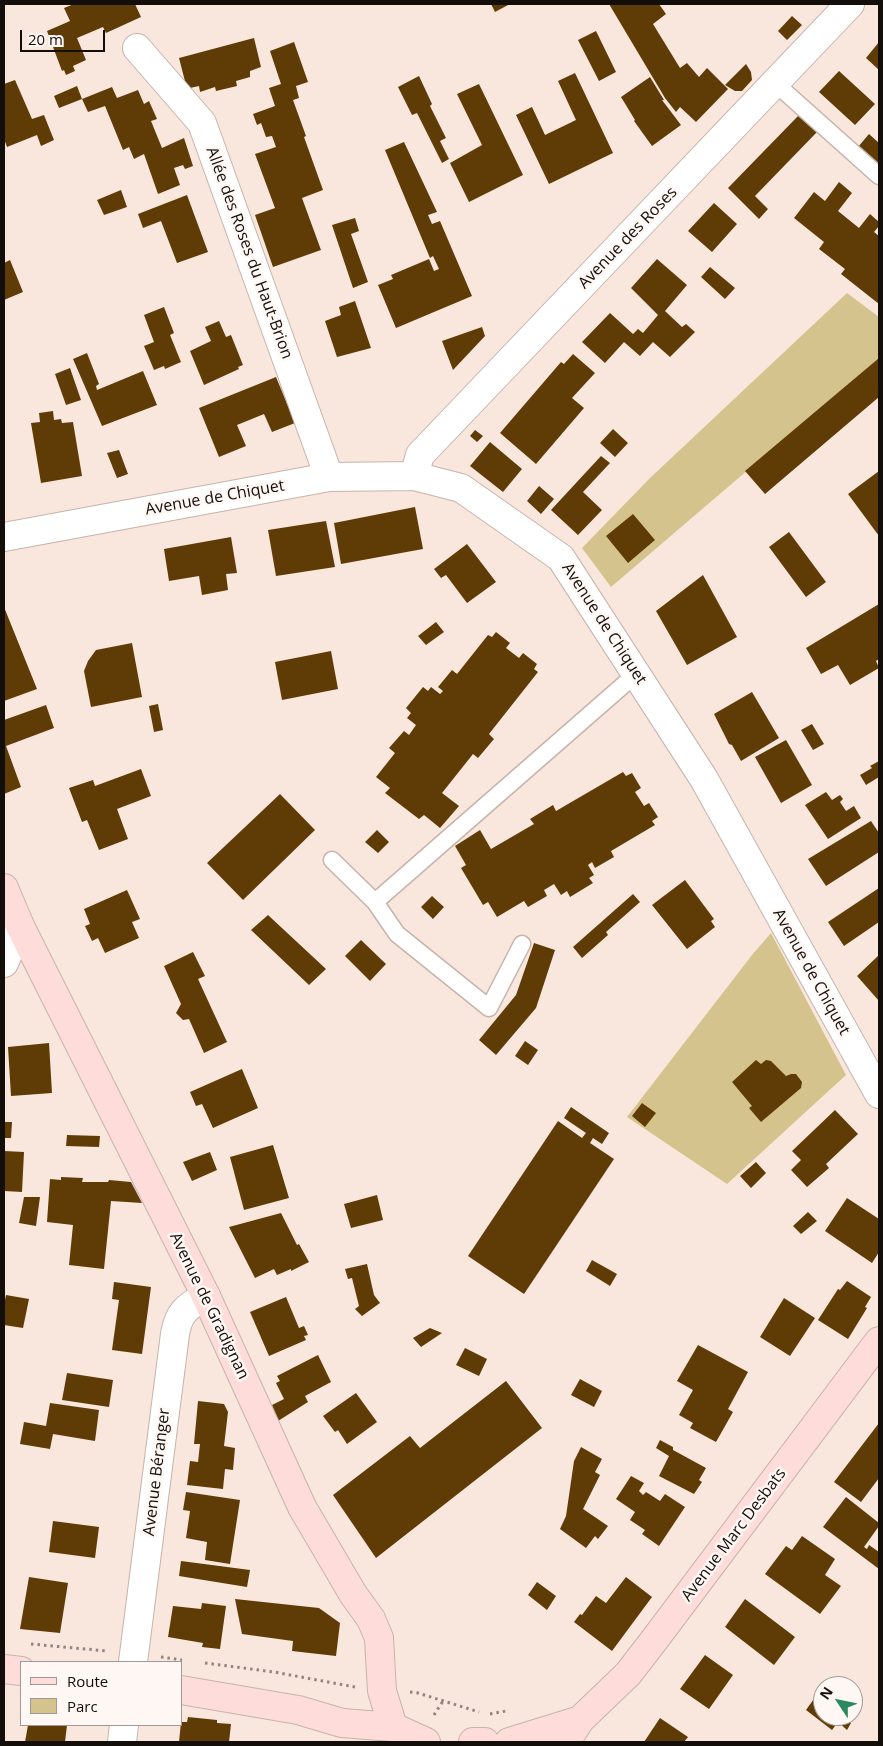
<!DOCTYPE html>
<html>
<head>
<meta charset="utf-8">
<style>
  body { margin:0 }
  #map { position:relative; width:883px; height:1746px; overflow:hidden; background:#f9e7de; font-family:"Open Sans",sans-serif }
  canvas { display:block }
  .frame { position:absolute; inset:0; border:5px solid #140e0b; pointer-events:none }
  .legend { position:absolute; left:20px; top:1661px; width:162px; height:65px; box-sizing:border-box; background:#fef7f3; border:1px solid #a09a96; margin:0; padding:6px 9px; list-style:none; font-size:15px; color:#140e0b }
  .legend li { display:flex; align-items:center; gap:10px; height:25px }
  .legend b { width:25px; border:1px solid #a09a96 }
  .north { position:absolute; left:813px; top:1676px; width:50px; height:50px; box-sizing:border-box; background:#fef7f3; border:1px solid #a09a96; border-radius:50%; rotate:304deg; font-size:14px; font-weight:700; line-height:20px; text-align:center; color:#140e0b }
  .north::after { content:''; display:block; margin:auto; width:18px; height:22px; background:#2b8961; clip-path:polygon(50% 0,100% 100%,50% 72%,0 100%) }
  .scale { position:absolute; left:20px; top:30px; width:85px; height:22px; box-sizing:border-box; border:2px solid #140e0b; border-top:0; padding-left:6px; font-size:15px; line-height:18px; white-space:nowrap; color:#140e0b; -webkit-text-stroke:4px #fef7f3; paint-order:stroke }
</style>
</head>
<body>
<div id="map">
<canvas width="883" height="1746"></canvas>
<div class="frame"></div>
<ul class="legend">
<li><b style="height:6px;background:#fedcd9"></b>Route</li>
<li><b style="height:14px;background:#d4c38d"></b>Parc</li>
</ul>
<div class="north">N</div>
<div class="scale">20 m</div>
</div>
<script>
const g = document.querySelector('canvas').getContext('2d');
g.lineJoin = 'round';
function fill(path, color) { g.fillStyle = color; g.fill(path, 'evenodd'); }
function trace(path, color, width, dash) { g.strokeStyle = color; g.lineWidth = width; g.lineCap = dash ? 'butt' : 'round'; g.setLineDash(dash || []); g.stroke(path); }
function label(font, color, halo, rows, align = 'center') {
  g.font = font + ' "Open Sans",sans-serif'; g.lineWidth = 5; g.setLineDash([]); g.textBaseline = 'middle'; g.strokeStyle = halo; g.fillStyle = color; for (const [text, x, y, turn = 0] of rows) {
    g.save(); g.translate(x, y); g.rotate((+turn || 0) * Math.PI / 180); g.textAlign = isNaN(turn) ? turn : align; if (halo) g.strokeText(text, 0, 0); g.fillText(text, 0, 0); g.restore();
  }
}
fill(new Path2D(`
  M847,293L879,317V358L611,587L582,548L650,478Z
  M771,933L846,1075L727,1184L627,1117L752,955Z`), '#d4c38d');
fill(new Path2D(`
  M74,4H135L141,17L106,33L103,27L77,38L86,60L73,66L75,71L66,75L64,70L62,71L47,31L70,21L64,8Z
  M491,4H510L495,12Z
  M609,4H659L666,14L653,24L680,68L687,63L699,77L707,68L728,89L696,122L680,107L676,112L665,98Z
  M792,16L802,25L787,40L778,31Z
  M596,31L616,72L599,81L578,40Z
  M254,38L261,67L250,71V77L236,81L237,86L216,91L215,87L200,92L199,86L190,88L186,85L179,58Z
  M294,42L308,82L296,86L299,98L293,100L306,136L304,137L323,190L302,198L321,250L273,267L255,215L275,208L255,154L276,147L272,136L266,137L261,123L257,125L253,114L275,106L269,88L281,84L270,51Z
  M879,42V70L866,58Z
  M746,64L751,72L752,80L742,91H735L725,85Z
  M839,71L875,104L855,125L819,92Z
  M575,73L613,153L549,184L516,115L532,107L545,135L576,120L558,81Z
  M419,76L432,104L430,106L446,138L440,141L449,159L442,163L417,113L412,115L398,87Z
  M650,77L664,100H662L681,125L652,146L634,121L635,120L621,97Z
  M15,80L32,119L44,115L54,140L41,146L37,135L7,147L4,139V84Z
  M479,84L523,175L469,202L450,163L482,145L457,94Z
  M77,86L82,99L112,87L117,98L138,90L144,104L149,101L157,119L151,121L162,148L184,138L193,166L185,169L183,165L174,168L180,185L158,194L144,154L134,159L129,147L123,150L105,106L88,112L82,99L59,108L54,96Z
  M799,115L817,132L755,196L768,209L759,219L728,188Z
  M869,134L879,143V167L858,147Z
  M404,142L437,212L428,215L432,224L440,221L472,296L396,328L378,285L393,279L391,275L429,259L434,271L439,269L433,256L430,258L385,150Z
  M839,182L852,193L838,211L859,228L870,214L879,222V226L874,232L879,236V304L841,274L845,269L819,249L824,242L794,218L814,192L825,201Z
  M121,190L127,207L104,215L97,200Z
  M187,195L208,252L177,263L161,221L143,228L138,214Z
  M714,203L737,224L712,252L688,231Z
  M355,218L359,231L351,234L368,282L353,288L332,225Z
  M657,259L687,285L665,311L682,327L686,324L695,332L670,357L653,342L640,356L624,342L605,363L582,342L610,313L633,334L638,329L643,333L658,315L631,288Z
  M10,260L23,292L4,300V263Z
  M710,267L735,288L725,299L701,277Z
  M355,301L371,348L337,357L325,321L341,315L339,307Z
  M164,307L174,333L170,335L181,362L165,369L164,366L154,370L144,346L154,342L144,315Z
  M219,321L226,337L231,335L243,365L238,367L239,369L204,385L190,351L211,341L205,327Z
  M482,327L485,336L453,370L442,341Z
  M87,353L99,384L96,386L97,390L143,371L157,405L102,426L73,359Z
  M573,354L595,373L572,398L584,408L536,464L500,433L561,362L564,364Z
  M879,358V397L765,494L745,471Z
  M70,368L81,400L66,405L55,374Z
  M276,377L295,423L272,432L264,414L237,425L246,446L219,457L199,408Z
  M53,411L54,420L61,419L62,423L73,422L82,476L41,483L31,423L40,422L39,413Z
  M613,429L628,443L615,457L600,443Z
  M475,430L483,436L477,442L470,436Z
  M490,442L522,469L503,492L470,466Z
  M119,450L128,474L117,478L107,453Z
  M601,456L610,463L583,492L602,510L578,535L551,510Z
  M879,471V536L848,494Z
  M539,486L554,499L541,514L527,501Z
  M415,507L423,549L341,564L334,523Z
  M633,514L655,540L628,563L606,536Z
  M326,521L335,567L276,576L268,530Z
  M789,532L826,582L806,597L769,547Z
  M231,537L237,573L226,574L228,590L202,595L199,576L169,581L164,549Z
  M467,544L496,582L467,603L446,575L441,578L434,569Z
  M703,575L737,637L687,665L656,611Z
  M879,604V659L876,661L879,668L850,685L838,665L821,674L806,648Z
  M4,607L37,689L4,701Z
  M436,622L444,632L426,645L418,636Z
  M496,632L510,643L506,648L519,658L523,653L537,664L534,669L538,672L489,734L494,739L478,758L473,754L442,793L459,806L440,828L424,815L419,819L385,793L390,788L376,777L395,753L389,748L404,731L409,735L416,725L407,718L411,713L406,708L423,687L428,691L431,687L440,694L443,691L438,687L452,670L457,674L488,635L492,637Z
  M132,643L142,697L91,707L84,671L88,661L96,650Z
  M331,651L338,689L282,700L275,662Z
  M752,692L779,738L741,761L732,745L729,744L714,714Z
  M158,704L163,730L154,732L149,706Z
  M46,705L54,728L6,746L21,787L4,794V720Z
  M812,724L824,744L813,750L801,730Z
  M786,740L812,785L781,803L755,757Z
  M879,761V777L866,785L860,775L872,768L870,766Z
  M141,769L151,796L117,809L128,839L99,850L87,820L82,822L69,788L93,780L95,786Z
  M623,772L626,776L632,773L641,788L635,792L644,806L649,803L658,817L652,821L655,825L611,851L614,857L595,868L592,862L588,865L594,875L589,878L593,883L570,897L567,891L561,895L554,884L544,890L547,896L528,907L524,901L497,917L488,902L483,905L461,868L466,865L455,846L480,830L491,849L534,824L530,819L553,805L556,811Z
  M826,792L832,800L840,795L843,799L840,802L846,811L854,806L861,818L828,839L805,805Z
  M280,794L315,830L243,900L207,863Z
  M871,821L879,833V852L826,886L808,859Z
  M377,830L389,842L378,853L365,842Z
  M685,880L714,919L711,921L715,927L687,949L652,905Z
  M879,888V922L844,946L828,922Z
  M127,890L140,919L132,922L139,938L105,953L98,938L92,941L85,926L90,924L84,909Z
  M633,894L640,902L606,932L608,935L582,958L573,947Z
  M432,896L444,907L433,919L421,907Z
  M268,915L326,969L309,985L251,930Z
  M361,940L386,964L370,981L345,956Z
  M534,943L555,950L536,1008L496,1055L479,1040L516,995Z
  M193,952L205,976L198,979L227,1042L204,1053L189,1019L183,1020L176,1013L181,1004L164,966Z
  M879,955V1001L857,976Z
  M525,1041L538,1050L528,1065L515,1056Z
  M49,1043L52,1093L11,1096L8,1047Z
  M756,1060L761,1064L766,1060L771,1061L786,1076L791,1074H796L802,1082L801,1088L761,1122L749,1108L752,1106L732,1082Z
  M242,1069L258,1108L213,1128L202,1104L196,1106L190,1092Z
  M642,1103L656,1113L645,1127L632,1116Z
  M571,1107L609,1133L602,1144L593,1138L590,1143L614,1159L524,1294L468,1256L558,1121L582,1138L586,1133L564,1118Z
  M835,1110L858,1134L826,1164L829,1168L807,1187L791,1170L801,1160L792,1151Z
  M4,1122H12L11,1138H4Z
  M67,1135L100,1136L99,1147L66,1146Z
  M273,1145L289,1198L244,1210L230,1157Z
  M4,1151L24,1152L22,1192L4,1191Z
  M210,1152L217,1170L192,1181L183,1162Z
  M756,1162L766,1173L751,1188L740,1176Z
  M61,1177L83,1178L82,1182H108L109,1180L131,1182L142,1203L111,1201L104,1269L69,1265L73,1225L47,1222L50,1179L61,1180Z
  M377,1195L383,1220L351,1228L344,1204Z
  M24,1197H40L36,1226L19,1223Z
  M847,1198L879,1219V1252L872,1263L825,1231Z
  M808,1212L817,1221L801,1234L793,1226Z
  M281,1213L297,1245L299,1244L309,1262L291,1271V1269L277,1275L274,1269L255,1278L229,1227Z
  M592,1260L617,1274L610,1286L586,1271Z
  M367,1264L374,1295L380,1303L362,1316L355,1309L359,1306L352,1278L348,1279L345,1269Z
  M847,1281L871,1297L865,1307L867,1308L848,1339L818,1320L838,1289L840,1290Z
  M114,1282L151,1287L142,1354L112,1350L119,1300L112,1299Z
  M6,1295L29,1299L23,1328L4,1325V1305Z
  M286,1297L299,1328L304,1326L308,1335L304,1336L306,1340L269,1356L250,1312Z
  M784,1298L815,1318L790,1356L760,1337Z
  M430,1328L442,1333L421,1347L413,1338Z
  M698,1345L748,1372L728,1409L733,1412L716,1442L690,1428L693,1423L679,1415L693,1390L677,1381Z
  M465,1348L487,1359L479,1376L456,1365Z
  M318,1355L331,1382L305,1396L308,1402L278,1421L272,1405L284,1399L276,1383L280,1381L277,1376Z
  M67,1373L113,1380L109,1407L62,1400Z
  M580,1379L602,1391L594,1407L571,1395Z
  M506,1381L542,1428L376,1558L333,1495L410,1436L420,1448Z
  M356,1393L377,1422L347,1444L338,1430L335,1432L323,1416Z
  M198,1401L224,1404L228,1412L224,1446L235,1448L233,1470L225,1469L223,1489L187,1485L190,1461L198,1462L200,1444H194Z
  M50,1403L99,1410L95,1441L53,1434L50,1449L20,1444L24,1422L46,1426Z
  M879,1423V1478L861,1502L834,1482Z
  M660,1440L673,1447V1450L706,1468L699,1480L702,1482L694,1494L659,1476L669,1456L656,1448Z
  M581,1447L602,1459L595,1472L600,1475L583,1509L608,1526L598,1539L595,1536L586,1548L560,1529L566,1516L574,1461Z
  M631,1476L644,1483L639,1491L643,1495L646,1492L660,1501L665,1494L685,1507L659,1546L642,1534L645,1530L630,1520L635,1512L616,1499Z
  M186,1492L240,1500L230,1564L205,1560L207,1542L186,1538L190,1511L183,1510Z
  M846,1497L879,1523V1526L864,1547L867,1549L869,1545L879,1552V1569L823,1527Z
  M53,1521L99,1527L95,1558L49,1552Z
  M802,1536L835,1559L825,1575L841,1586L820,1614L765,1574L786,1546L792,1550Z
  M181,1561L250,1570L247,1587L179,1576Z
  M29,1577L68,1583L60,1633L20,1629Z
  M626,1577L652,1597L612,1651L574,1622L580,1614L582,1615L596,1596L606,1603Z
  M537,1582L556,1596L547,1610L528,1595Z
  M235,1599L319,1608L340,1623L336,1656L292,1651L293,1641L242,1634Z
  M745,1599L795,1637L774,1665L725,1627Z
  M202,1603L226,1606L220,1649L202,1647L203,1643L168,1637L173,1606L201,1609Z
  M705,1655L733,1675L709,1709L680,1689Z
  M816,1696L823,1702V1716H842L851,1723L847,1730L838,1722L832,1730L806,1710Z
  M188,1717L217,1720V1723L231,1724L229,1742H179L181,1722H187Z
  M660,1718L688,1737L684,1742H644Z
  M28,1725H67L65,1742H25Z`), '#5f3c05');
const lane = new Path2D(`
  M775,83L879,176
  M332,860L375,902
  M522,944L489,1008L397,934L375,902L636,674`);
const street = new Path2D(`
  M137,48L202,123L329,477
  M414,476L420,455L850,4
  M4,537L329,477L414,476L461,488L561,558L704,779L879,1094
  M4,963L20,926
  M133,1662L175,1334C179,1311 187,1307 206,1296
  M122,1742L124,1725`);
const secondary = new Path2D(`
  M4,888L20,926L206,1296L302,1507L353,1594L371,1619L379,1638L382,1691L393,1727
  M4,1669L21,1671
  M181,1690L298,1710L342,1723L393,1727L426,1742
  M473,1742H485
  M509,1742L580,1720
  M566,1742L580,1720L628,1674L655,1639L879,1341`);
trace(lane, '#c6b4ab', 19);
trace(street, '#c6b4ab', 30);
trace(secondary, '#c6b4ab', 30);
trace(new Path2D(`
  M31,1644L107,1651
  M161,1657L182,1660
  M205,1663L274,1672L355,1687
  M410,1692L418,1693L479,1712
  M490,1714L506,1711
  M434,1715L443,1701`), '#92857f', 3, [2.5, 4]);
trace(lane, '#fff', 16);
trace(street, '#fff', 28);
trace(secondary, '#fedcd9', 28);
label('16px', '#140e0b', '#fef7f3', [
  ["Avenue des Roses",628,238,-46],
  ["Allée des Roses du Haut-Brion",249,253,70],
  ["Avenue de Chiquet",215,498,-10],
  ["Avenue de Chiquet",604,624,57],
  ["Avenue de Chiquet",811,972,61],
  ["Avenue de Gradignan",209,1306,64],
  ["Avenue Béranger",157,1472,-83],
  ["Avenue Marc Desbats",734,1535,-53]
]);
</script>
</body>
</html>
